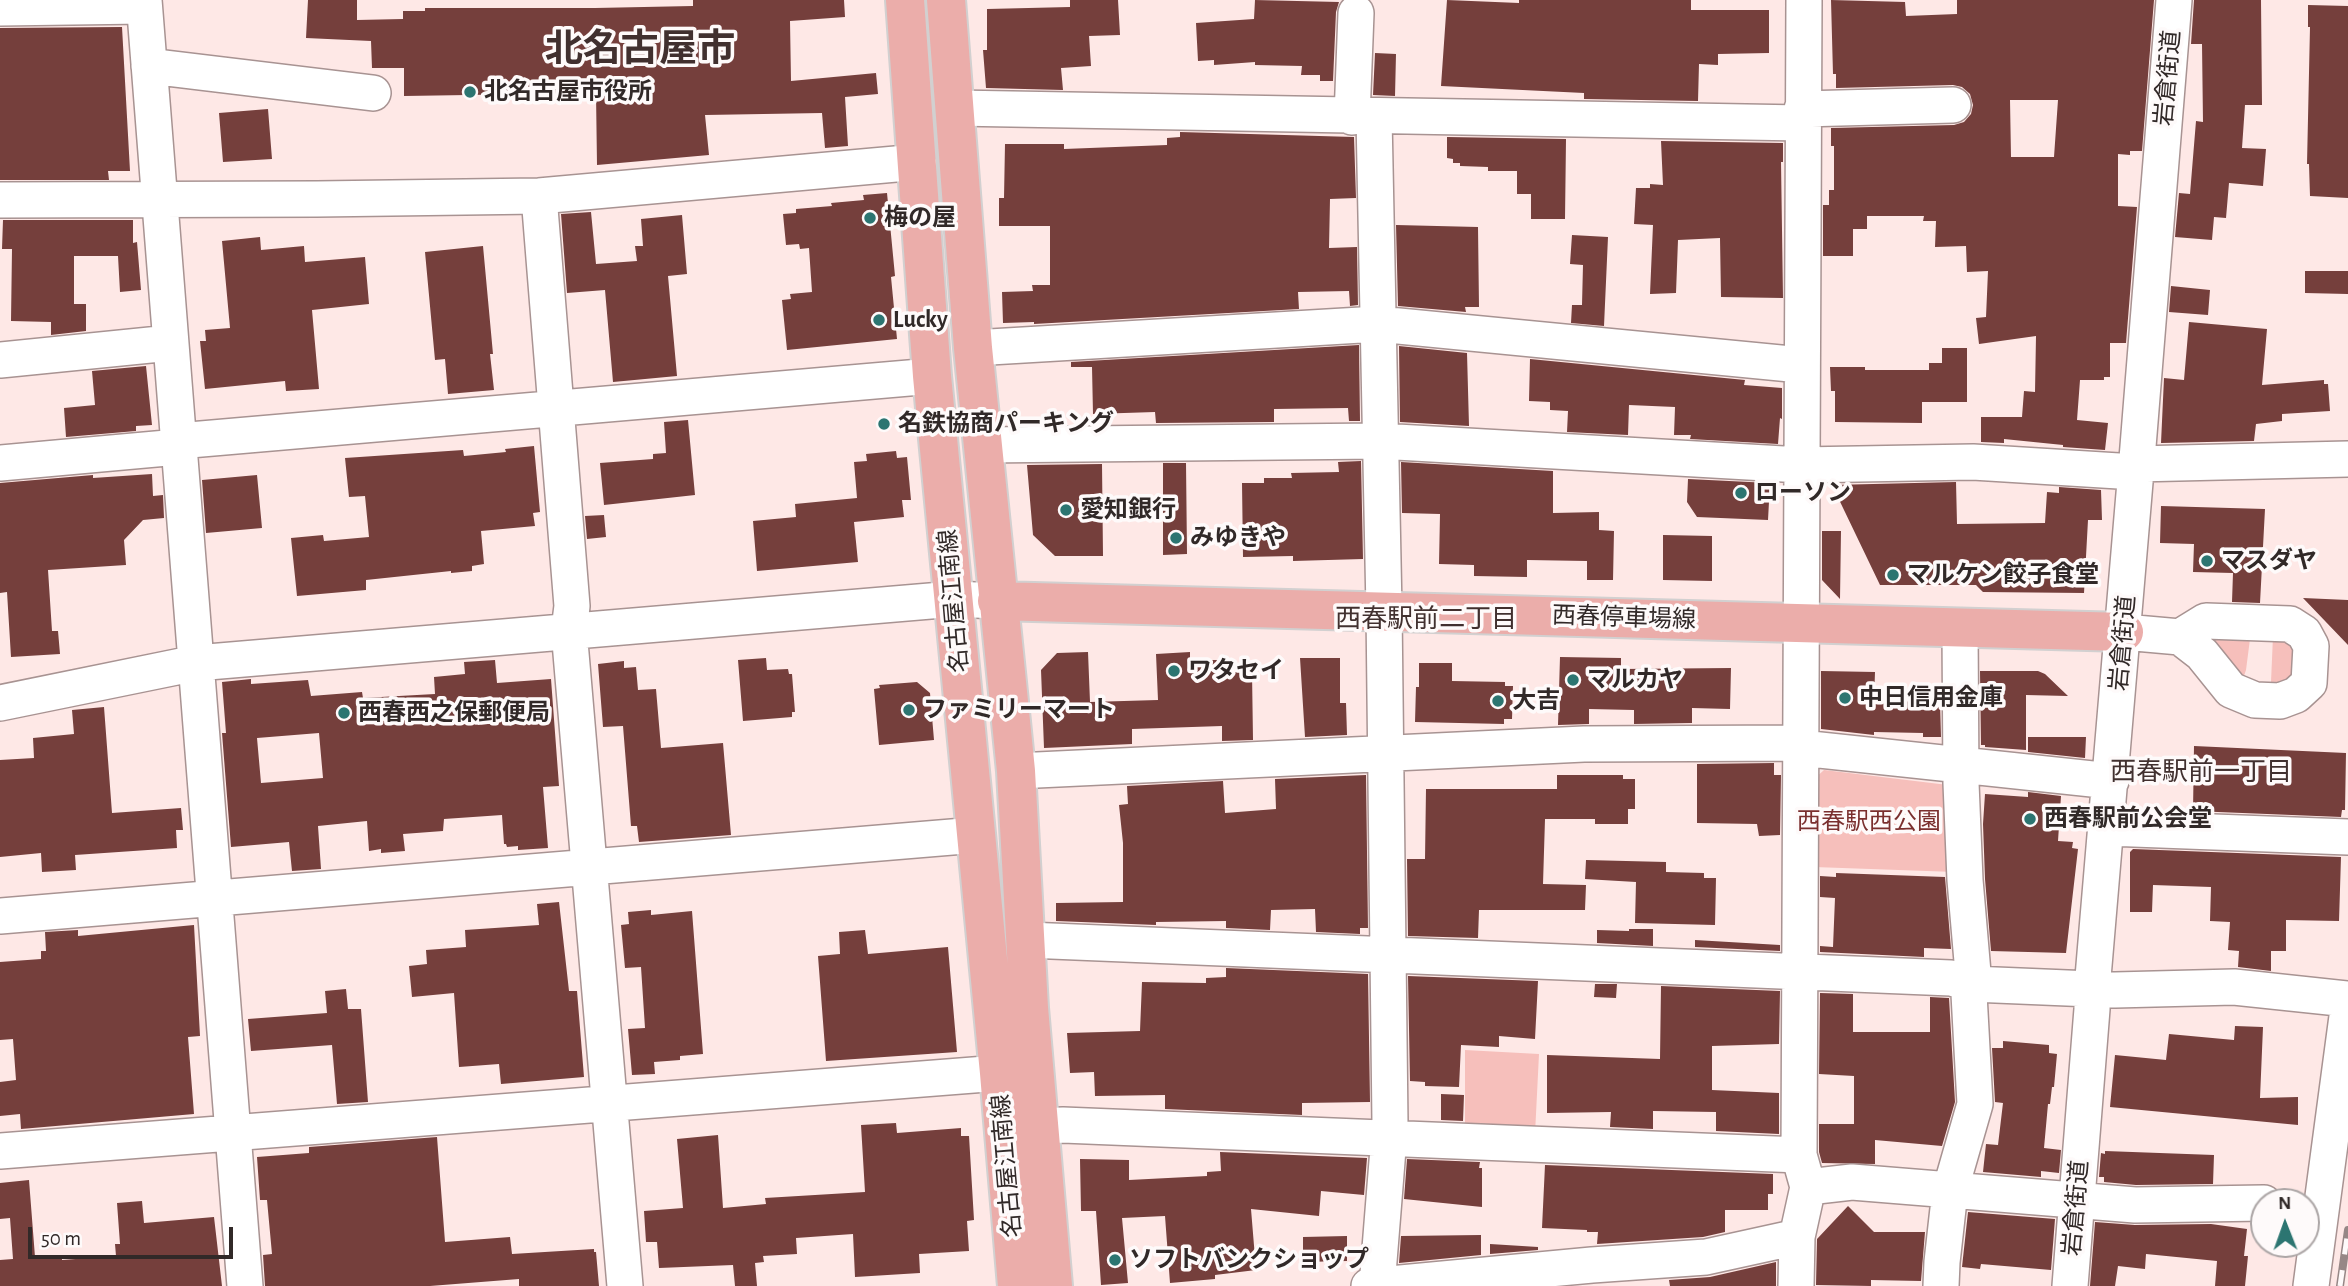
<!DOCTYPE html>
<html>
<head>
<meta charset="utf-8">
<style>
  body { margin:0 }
  #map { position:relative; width:2348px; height:1286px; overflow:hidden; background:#fee8e6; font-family:"Alegreya Sans",sans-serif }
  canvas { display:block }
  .north { position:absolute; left:2250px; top:1188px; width:70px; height:70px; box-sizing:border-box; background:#fefafa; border:2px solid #aca6a6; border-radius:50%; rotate:359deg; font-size:19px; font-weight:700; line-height:28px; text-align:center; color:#312928 }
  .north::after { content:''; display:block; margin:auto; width:24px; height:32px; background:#2c7571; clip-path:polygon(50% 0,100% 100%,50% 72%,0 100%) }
  .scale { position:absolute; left:28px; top:1227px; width:205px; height:32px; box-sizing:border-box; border:4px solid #312928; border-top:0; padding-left:9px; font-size:21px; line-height:24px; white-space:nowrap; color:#312928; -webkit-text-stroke:5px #fefafa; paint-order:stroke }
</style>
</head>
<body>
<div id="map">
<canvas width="2348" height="1286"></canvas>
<div class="north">N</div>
<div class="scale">50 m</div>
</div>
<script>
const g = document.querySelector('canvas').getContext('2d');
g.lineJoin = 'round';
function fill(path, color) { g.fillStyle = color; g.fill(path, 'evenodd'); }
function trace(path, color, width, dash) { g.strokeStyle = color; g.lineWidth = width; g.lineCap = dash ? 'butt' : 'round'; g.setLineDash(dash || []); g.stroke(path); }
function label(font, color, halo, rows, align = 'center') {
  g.font = font + ' "Alegreya Sans","Noto Sans JP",sans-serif'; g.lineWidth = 7; g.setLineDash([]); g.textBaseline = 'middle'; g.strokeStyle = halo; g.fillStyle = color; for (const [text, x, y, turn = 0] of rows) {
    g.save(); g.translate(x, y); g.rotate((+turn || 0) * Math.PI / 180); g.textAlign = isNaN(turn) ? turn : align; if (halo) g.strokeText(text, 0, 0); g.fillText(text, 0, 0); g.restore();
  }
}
fill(new Path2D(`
  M2210,636L2250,639L2246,670L2243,679L2205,644Z
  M2273,636H2280L2293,647L2298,665C2291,677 2285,688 2271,682Z
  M1824,770L1948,785L1955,872L1814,867L1812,781Z
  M1465,1050L1539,1054L1535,1134L1465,1131Z`), '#f6bfbb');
fill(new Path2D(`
  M308,0H357V20L403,19V11H425V8H595L693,6V0H844L845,17L790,21L791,81L876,73L878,94L845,97L848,146L825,148L822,113L705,115L709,155L597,165L596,93L404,96V68H372L371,41L306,38Z
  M1070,0H1118L1120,35L1089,36L1091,66L1061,68L1063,90L986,88L983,50H987V9L1070,7Z
  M1255,0L1339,2L1336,12L1333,81H1320V75H1301L1302,66L1255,65V62L1214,65V60L1198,61L1196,23L1254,19Z
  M1447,0L1519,3V0H1691V10H1769V53L1718,54V65L1699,64L1698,101L1584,99V93L1441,86Z
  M1831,0L1905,2L1906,16L1957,14V0H2154L2142,151H2130V155L2118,154V206L2137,207L2126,343H2110V377H2104V380H2080L2077,420L2108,423L2105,450L2063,447V445L2004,439V443L1981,442V417H2022L2024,391L2035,392L2036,336L1979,344L1976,318L1986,317L1988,271L1967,272L1966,246L1935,247L1936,221H1923L1924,216H1867V229H1853V256H1823V205H1829V190H1834V146H1831V128L1954,125L1964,122L1971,114L1973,105L1970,94L1962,87L1953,85L1836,88V74H1833ZM2010,100H2058L2054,157H2011Z
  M2194,0H2261L2262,105H2245L2242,148L2266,149L2263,186L2229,183L2226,218L2214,217L2212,240L2175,237L2179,193L2190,194L2196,121L2203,122L2202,44H2191Z
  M2308,5L2348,6V198L2310,196L2309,164H2307L2310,27H2308Z
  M122,27L130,171H108L109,180H0V28Z
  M1375,53L1396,54L1395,96L1373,95Z
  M268,109L272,159L223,162L219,113Z
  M1180,132L1354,137L1356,198L1330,199L1329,248L1357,247L1358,305L1350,306L1349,291L1298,292L1299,309L1034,324V322L1003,323L1002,292L1033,291L1032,285H1050V226H999V198H1004L1005,144H1064V149L1167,145V138L1180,137Z
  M1447,137L1566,139L1565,219H1531V194H1517V171H1488V167L1460,166V163H1453V159L1447,158Z
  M1661,141L1783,143V162H1781L1783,298L1721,297L1720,238L1678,240L1676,293L1650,294L1653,225L1634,224L1636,188H1650V184L1663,185Z
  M887,193L895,276L891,277L897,339L787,350L782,300L791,299L790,294L812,292L809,248L800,249L799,244L786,245L783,214L796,213V209L832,206L831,203L864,200L863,195Z
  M591,212L596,264L637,261L635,246H643L641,219L682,215L687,274L668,276L677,376L613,382L605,290L567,293L561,214Z
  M3,220H133V243L137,242L141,290L120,292L118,256H74V304H86V331L51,335V322L11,321L12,249H2Z
  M1396,225L1478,227L1479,307H1465L1466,312L1398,306Z
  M1572,235L1608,237L1604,326L1571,323L1572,305H1582L1583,265L1570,264Z
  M260,237L261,250L304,246L305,262L365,257L369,304L312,310L319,389L286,391L285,381L205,389L200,341H206L205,330L230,328L222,241Z
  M483,246L493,354H490L494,390L448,394L445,359L435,360L425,252Z
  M2305,271H2348V294L2305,293Z
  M2171,286L2210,290L2208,315L2169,312Z
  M2189,322L2267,329L2262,385L2324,380V384H2328L2330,411L2282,414V421L2256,424L2254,441L2161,443L2164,378L2184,380Z
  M1359,345L1360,421H1349L1348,408L1274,409V422L1156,423L1155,412L1093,414L1092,367H1071V362Z
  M1399,346L1467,353L1469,426L1400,422Z
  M1942,348H1967V402H1922V423L1835,422V391H1831L1830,367H1865V370H1929V363H1942Z
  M1530,359L1745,380L1744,385L1782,388V419L1780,418L1778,444L1690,439L1691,435H1674L1675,407L1629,405L1628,435L1567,432L1568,411L1550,410V402L1529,401Z
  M146,366L152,425L136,426V431L66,437L64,408L95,405L92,371Z
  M688,420L695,495L604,505L600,463L653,459V454L666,453L664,422Z
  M534,446L540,512L533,513L535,526L481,531L484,564L472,566V571L451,573V571L366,580V590L297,596L291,538L323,535L324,541L369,537L365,496L349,497L345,458L463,450L464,456L506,452L505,449Z
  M896,451L897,458L907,457L911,500H902L904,517L854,522L858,562L757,571L753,521L796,517L795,504L857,498L854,462L867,461L866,454Z
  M1361,461L1363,559L1293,561V556L1243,557L1242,483H1264V478H1292L1291,473L1339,472L1338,462Z
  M1401,462L1553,471V513L1599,512V530L1614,531L1613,580H1587V561L1527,560V577L1474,576V565L1439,564L1440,514L1402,513Z
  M1163,463H1186L1187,554L1163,555Z
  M1102,464L1103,556H1055L1033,535L1027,465Z
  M152,474L153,496L163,495L164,518L143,520L124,540L126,565L48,570L52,631H58L60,654L11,657L7,592L0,593V483L93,475V478Z
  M257,475L262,528L206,533L202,480Z
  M1688,479L1770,483L1768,520L1697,517L1687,502Z
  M1956,482L1957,524L2045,523L2047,492L2059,493V487L2101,490L2102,520H2088L2084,593L1983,592L1976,585H1880L1832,485Z
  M2161,506L2265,509L2260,603L2232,602L2233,573L2193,572L2194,544L2160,543Z
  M604,515L606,537L587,539L585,516Z
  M1822,531H1841L1840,599L1822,580Z
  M1663,535L1712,536V581L1663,580Z
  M2303,598L2348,600V645Z
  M1088,652L1090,702L1158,700L1156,654L1190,652V660H1229V672H1252L1253,740L1222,741V726L1132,729V744L1044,748L1041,670L1057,653Z
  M1560,657L1621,658V669L1731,668L1730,709L1692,708V723L1634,724V710L1589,709V724L1558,725Z
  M766,658L767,670L788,669L789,674H792L795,712H792V717L743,721L738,660Z
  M1300,658H1340V703H1346L1347,735L1305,737Z
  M495,660L497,683L551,679L559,786L543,787L548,848L518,850V846L507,847L506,844H504L502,815L444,819L443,831L403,834L405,851L381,853V849L369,851L367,821L318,826L321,869L292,871L289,842L231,847L222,733H226L222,682L251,679V684L308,680L311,696L362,692L363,698L435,694L434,677L465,674L464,662ZM319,733L323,778L261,783L257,738Z
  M624,661V668L636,667L638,690L656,689L661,748L723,743L731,835L639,842L637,826H631L623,726L603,727L598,664Z
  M1419,663H1452V681L1505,682V686H1513L1512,719H1504V724L1415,722L1416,687H1419Z
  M1821,671L1875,672L1874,701L1940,702L1941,737H1923V733L1874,732V735L1821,729Z
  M1980,671H2038L2045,674L2068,696L2026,695V750L1985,747V745H1981Z
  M917,682L930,693L934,740L879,745L874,689L880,688L879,685Z
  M104,707L112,813L181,808L183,830H176L177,848L75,855L76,870L42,872L41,853L0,857V760L34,758L33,738L74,734L72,710Z
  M2028,737H2086L2085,758L2028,752Z
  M2194,746L2346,753L2345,810H2342L2341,817L2193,811Z
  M1774,763V775H1781L1780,835L1759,836L1757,824L1697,823V764Z
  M1366,775L1368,928H1360V934L1316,932L1315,909L1271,910L1270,930L1226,928V921L1156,922V925L1056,921V903L1123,902V843L1119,805L1128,804L1127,786L1223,781L1225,813L1276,809L1275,779Z
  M1557,775H1623V779H1635V809H1628V824H1595V819H1545L1543,884L1586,885L1585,910H1479L1478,938L1408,936L1407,859H1425L1426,789H1557Z
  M2028,792L2061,796L2058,841L2073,842L2072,848L2078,849L2066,953L1991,951L1985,879L1983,824L1985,794L2028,797Z
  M2133,849L2341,857L2339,921L2286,920V951H2271V971L2238,967L2239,951L2228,950L2230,922L2210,921L2211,887L2153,885L2152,912H2130V852Z
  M1586,860L1666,862V872L1704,873V878H1716L1715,925L1635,923L1636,882L1585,879Z
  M1836,873L1945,877L1951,949L1924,948V957L1820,952V946L1833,947L1835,898L1820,897V876L1836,877Z
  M559,902L569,991H577L584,1077L501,1084L499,1064L459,1067L454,993L412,997L409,966L427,964L426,950L466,947L465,930L539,925L537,904Z
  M651,910V915L692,911L703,1054L680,1056V1060L654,1062L655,1074L632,1075L628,1029L645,1028L641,967L625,968L621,925L629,924L628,912Z
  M194,925L200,1036L188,1037L194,1114L21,1129L20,1114L0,1116V1082L16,1080L13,1039L0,1040V962L41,959V951H46L45,932L78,930V936Z
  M1629,929H1653V946L1597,943V930L1629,931Z
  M865,930L868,954L948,947L957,1052L826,1061L818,956L840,954L839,932Z
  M1695,940L1780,945V951L1695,947Z
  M1226,968L1368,974L1370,1102L1302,1103V1115L1165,1109V1095L1095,1096L1094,1072L1070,1073L1067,1033L1140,1031L1142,982L1206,983V978L1226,977Z
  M1408,976L1538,981L1535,1039L1499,1036V1047L1461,1045L1459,1087L1425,1086V1082L1410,1081Z
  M1595,984H1617L1616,998L1594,997Z
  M1661,986L1780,991L1779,1044L1712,1046V1090L1779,1093V1134L1716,1131V1112L1653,1111V1129L1610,1127L1611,1112L1547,1113V1055L1660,1059Z
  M346,989L348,1009H361L368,1102L337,1104L332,1045L251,1051L248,1019L327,1013L325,991Z
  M1820,993L1853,994V1032H1930V997L1949,998L1955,1102L1942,1146L1875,1140V1164L1822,1163L1819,1152V1124H1854V1076L1819,1074Z
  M2235,1026L2263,1027L2260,1098L2298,1097V1125L2110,1107L2115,1055L2166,1060L2169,1034L2234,1040Z
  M2003,1041L2049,1045V1053L2057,1054L2054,1087H2052L2050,1104H2048L2044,1148L2061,1150L2059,1173L2041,1171V1177L1983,1172L1986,1144L1998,1145L2003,1103L1995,1102L1992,1048H2003Z
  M1441,1094L1464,1095L1463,1121L1441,1120Z
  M896,1123L897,1133L961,1128V1136H969L974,1220L967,1221L969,1251L919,1254L920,1273L855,1277L853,1234L796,1238L797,1254L763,1256L764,1262L755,1263L757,1286H735L733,1265L659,1268L657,1242H646L644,1211L683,1208L677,1139L718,1135L723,1208L766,1204L765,1198L865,1192L861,1125Z
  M437,1137L445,1242L510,1237L512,1254L594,1249V1252H596L599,1286H519V1279L430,1286H265L263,1255L272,1254L267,1200H260L257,1157L309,1153V1147Z
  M2105,1151L2214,1155L2213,1184L2136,1185L2104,1182V1177H2099L2101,1153L2105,1154Z
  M1220,1152L1367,1158L1364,1195L1321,1191L1319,1216L1251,1209L1256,1270L1215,1275V1279L1170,1283L1165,1216L1122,1218L1128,1283L1101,1285L1096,1211H1081L1080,1159L1129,1160V1180L1207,1176V1172L1221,1171Z
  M1407,1159L1480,1162L1479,1168H1482V1207L1404,1199Z
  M1545,1165L1773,1174V1194H1768V1210H1725V1232L1703,1237L1597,1244L1598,1232H1587V1230L1542,1228Z
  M29,1180L35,1257L62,1255V1260L116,1256L115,1244H120L117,1203L142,1201L144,1223L214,1217L222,1286H0V1260L13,1259L10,1218L0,1219V1183Z
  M1848,1206L1874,1232H1925L1921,1281L1871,1280V1286L1816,1285L1817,1239Z
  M1968,1212L2055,1219L2051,1270L1981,1264L1980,1269L1962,1267Z
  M2095,1222L2135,1225L2211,1224L2247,1229L2244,1256H2248L2245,1286H2215L2217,1261L2146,1254L2145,1269L2118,1266L2115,1286H2090Z
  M1481,1235V1255L1399,1263L1401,1236Z
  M1347,1236V1261L1303,1262V1237Z
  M1490,1244L1538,1247V1250L1490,1254Z
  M1776,1262V1286H1670L1669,1280L1710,1277Z`), '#753f3c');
const minor = new Path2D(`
  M144,0L245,1286
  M0,8L144,6
  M149,66L373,93
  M955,108L1802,123
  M1802,109L1953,105
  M1352,117L1356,13
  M1374,117L1384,610L1390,1124L1377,1286
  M539,196L572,606L569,630L625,1286
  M0,200L317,199L539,196L918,162
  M973,348L1378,324L1801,365
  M0,360L170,343
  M178,441L932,376
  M982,445L1379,441L1801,465L1973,462L2135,472
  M0,463L178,447
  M2136,464L2348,459
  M2124,632L2180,637L2202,654L2231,690L2255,700L2280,701L2296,695L2309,683L2311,646L2304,633L2290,624L2206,621L2180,637
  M0,703L196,663L954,599L997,601
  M1801,748L2111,781
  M1016,771L1584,744L1801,743
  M2107,828L2348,837
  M0,916L976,835
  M1027,940L1951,978L1972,984L2115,990L2234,987L2348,999
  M1039,1126L1063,1125L1799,1155
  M0,1151L999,1073
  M1808,1187L1852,1182L2135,1205L2264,1203
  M1369,1286L1592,1265L1706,1257L1797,1237
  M1796,1286L1797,1237L1808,1187L1799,1155L1804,0
  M1941,1286L1942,1262L1950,1191L1975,1104L1969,994L1973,973L1965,880L1961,783L1960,628
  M2070,1286L2092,1009V989C2122,659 2147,330 2174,0
  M2311,1286L2348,1009`);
const major = new Path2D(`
  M905,0L932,376L999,1073L1017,1286
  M946,0L973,348L1016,771L1029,1008L1053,1286
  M997,601L2124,632`);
trace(minor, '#a89392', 38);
trace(major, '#d2d0d0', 42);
trace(minor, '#fff', 35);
trace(major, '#ebadaa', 38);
const rail = new Path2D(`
  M2340,1286L2348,1230`);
trace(rail, '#968786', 8);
trace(rail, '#fefafa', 5, [16]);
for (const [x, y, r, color] of [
  [470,92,7,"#2c7571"],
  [870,218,7,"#2c7571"],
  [879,320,7,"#2c7571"],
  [884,424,7,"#2c7571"],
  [1741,493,7,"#2c7571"],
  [1066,510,7,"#2c7571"],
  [1176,538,7,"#2c7571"],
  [2207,561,7,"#2c7571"],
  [1893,575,7,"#2c7571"],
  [1174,671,7,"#2c7571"],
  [1573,680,7,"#2c7571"],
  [1845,698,7,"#2c7571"],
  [1498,701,7,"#2c7571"],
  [909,710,7,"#2c7571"],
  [344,713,7,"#2c7571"],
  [2030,819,7,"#2c7571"],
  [1115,1260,7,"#2c7571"]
]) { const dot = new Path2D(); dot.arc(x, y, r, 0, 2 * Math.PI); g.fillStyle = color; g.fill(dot); trace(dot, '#fefafa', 2.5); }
label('24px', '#312928', '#fefafa', [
  ["岩倉街道",2168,78,-85],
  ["名古屋江南線",954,601,-95],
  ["西春停車場線",1624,618,2],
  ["岩倉街道",2123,643,-85],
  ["名古屋江南線",1007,1166,-95],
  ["岩倉街道",2076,1208,-85]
]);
label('bold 24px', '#312928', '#fefafa', [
  ["北名古屋市役所",484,92],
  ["梅の屋",884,218],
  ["Lucky",893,320],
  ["名鉄協商パーキング",898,424],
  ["ローソン",1755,493],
  ["愛知銀行",1080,510],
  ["みゆきや",1190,538],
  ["マスダヤ",2221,561],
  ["マルケン餃子食堂",1907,575],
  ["ワタセイ",1188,671],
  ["マルカヤ",1587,680],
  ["中日信用金庫",1859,698],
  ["大吉",1512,701],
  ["ファミリーマート",923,710],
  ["西春西之保郵便局",358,713],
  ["西春駅前公会堂",2044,819],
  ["ソフトバンクショップ",1129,1260]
], 'left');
label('24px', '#7a2f2e', '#fefafa', [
  ["西春駅西公園",1869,822]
]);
label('26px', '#41302f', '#fefafa', [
  ["西春駅前二丁目",1426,619],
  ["西春駅前一丁目",2201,772]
]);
label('bold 38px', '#41302f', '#fefafa', [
  ["北名古屋市",640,50]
]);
</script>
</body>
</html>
